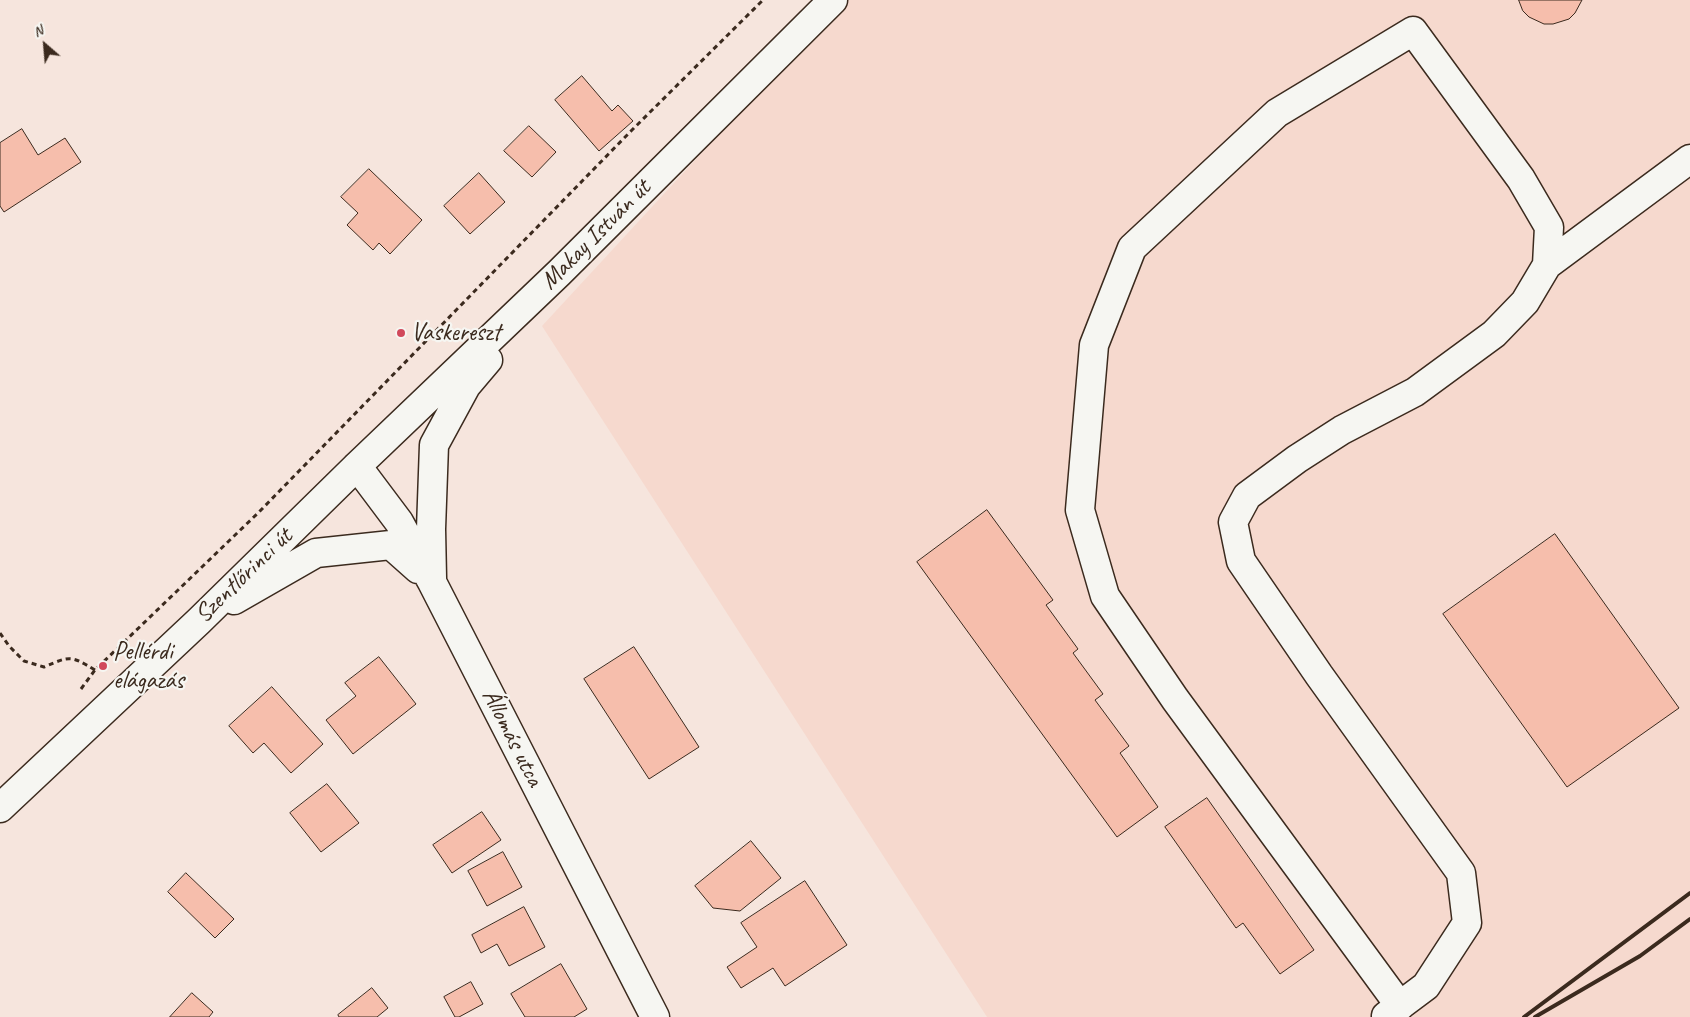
<!DOCTYPE html>
<html>
<head>
<meta charset="utf-8">
<style>
  body { margin:0 }
  #map { position:relative; width:1690px; height:1017px; overflow:hidden; background:#f6e5dd; font-family:Caveat,sans-serif }
  canvas { display:block }
  .north { position:absolute; left:20px; top:20px; width:50px; height:50px; -webkit-text-stroke:4px #f6f6f2; paint-order:stroke; rotate:333deg; font-size:14px; font-weight:700; line-height:20px; text-align:center; color:#3b2a1e }
  .north::after { content:''; display:block; margin:auto; width:18px; height:22px; background:#3b2a1e; clip-path:polygon(50% 0,100% 100%,50% 72%,0 100%) }
</style>
</head>
<body>
<div id="map">
<canvas width="1690" height="1017"></canvas>
<div class="north">N</div>
</div>
<script>
const g = document.querySelector('canvas').getContext('2d');
g.lineJoin = 'round';
function fill(path, color) { g.fillStyle = color; g.fill(path, 'evenodd'); }
function trace(path, color, width, dash) { g.strokeStyle = color; g.lineWidth = width; g.lineCap = dash ? 'butt' : 'round'; g.setLineDash(dash || []); g.stroke(path); }
function label(font, color, halo, rows, align = 'center') {
  g.font = font + ' Caveat,sans-serif'; g.lineWidth = 4.5; g.setLineDash([]); g.textBaseline = 'middle'; g.strokeStyle = halo; g.fillStyle = color; for (const [text, x, y, turn = 0] of rows) {
    g.save(); g.translate(x, y); g.rotate((+turn || 0) * Math.PI / 180); g.textAlign = isNaN(turn) ? turn : align; if (halo) g.strokeText(text, 0, 0); g.fillText(text, 0, 0); g.restore();
  }
}
fill(new Path2D(`
  M843,0H1690V1017H987L542,326Z`), '#f6d9ce');
const building = new Path2D(`
  M1519,0H1582L1575,13L1569,19L1553,24H1544L1529,17L1523,11Z
  M582,76L612,111L618,105L633,121L599,151L555,100Z
  M529,126L556,152L532,177L504,151Z
  M22,129L38,155L65,138L81,162L4,212L0,206V143Z
  M369,169L422,220L390,254L379,243L373,250L347,225L358,213L341,197Z
  M479,173L505,202L470,234L444,206Z
  M987,510L1053,600L1046,605L1078,649L1073,653L1103,694L1095,700L1129,746L1120,753L1158,807L1117,837L917,562Z
  M1555,534L1679,708L1567,787L1443,614Z
  M634,647L699,747L649,779L584,679Z
  M379,657L416,704L353,754L326,720L356,696L345,683Z
  M272,687L323,744L291,773L264,743L253,753L229,726Z
  M327,784L359,823L321,852L290,813Z
  M1207,798L1314,950L1280,974L1243,923L1236,928L1165,827Z
  M482,812L501,840L452,873L433,845Z
  M751,841L781,878L740,911L713,908L695,886Z
  M503,852L522,887L487,906L468,871Z
  M186,873L234,919L215,938L168,892Z
  M805,881L847,945L785,986L773,968L741,988L727,967L757,947L741,923Z
  M524,907L545,947L509,966L497,944L481,953L472,935Z
  M561,964L587,1009L574,1017H525L511,994Z
  M471,982L483,1004L459,1017H455L444,997Z
  M372,988L388,1008L377,1017H339L338,1015Z
  M192,993L213,1012L209,1017H170Z`);
fill(building, '#f6beac');
trace(building, '#3b2a1e', 1);
const minor = new Path2D(`
  M1400,1006L1175,699L1105,596L1080,510L1094,345L1132,248L1277,113L1413,31L1521,179L1549,227L1547,265
  M1386,1016L1426,986L1467,923L1461,873L1319,675L1241,561L1233,522L1247,496L1297,459L1342,430L1415,392L1494,334L1525,302L1547,265L1690,159`);
const major = new Path2D(`
  M357,466L399,522L432,582L655,1017
  M432,578L431,529L434,445L466,386L488,360
  M234,600L316,553L391,545L418,569
  M0,808L199,621L357,466L559,273L833,0`);
trace(minor, '#3b2a1e', 31);
trace(major, '#3b2a1e', 31);
trace(new Path2D(`
  M0,633L9,646L24,661L44,667C70,656 70,655 95,670
  M81,689L95,670L259,512L631,131L763,0`), '#3b2a1e', 3, [5, 4]);
trace(minor, '#f6f6f2', 28);
trace(major, '#f6f6f2', 28);
trace(new Path2D(`
  M1524,1017L1690,893
  M1535,1017L1640,956L1690,919`), '#3b2a1e', 4);
for (const [x, y, r, color] of [
  [401,333,5,"#d1495b"],
  [103,666,5,"#d1495b"]
]) { const dot = new Path2D(); dot.arc(x, y, r, 0, 2 * Math.PI); g.fillStyle = color; g.fill(dot); trace(dot, '#f6f6f2', 2); }
label('25px', '#3b2a1e', '#f6f6f2', [
  ["Makay István út",596,235,-45],
  ["Szentlőrinci út",244,576,-44],
  ["Állomás utca",512,738,63]
]);
label('25px', '#3b2a1e', '#f6f6f2', [
  ["Vaskereszt",411,333],
  ["Pellérdi",113,652],
  ["elágazás",113,681]
], 'left');
</script>
</body>
</html>
